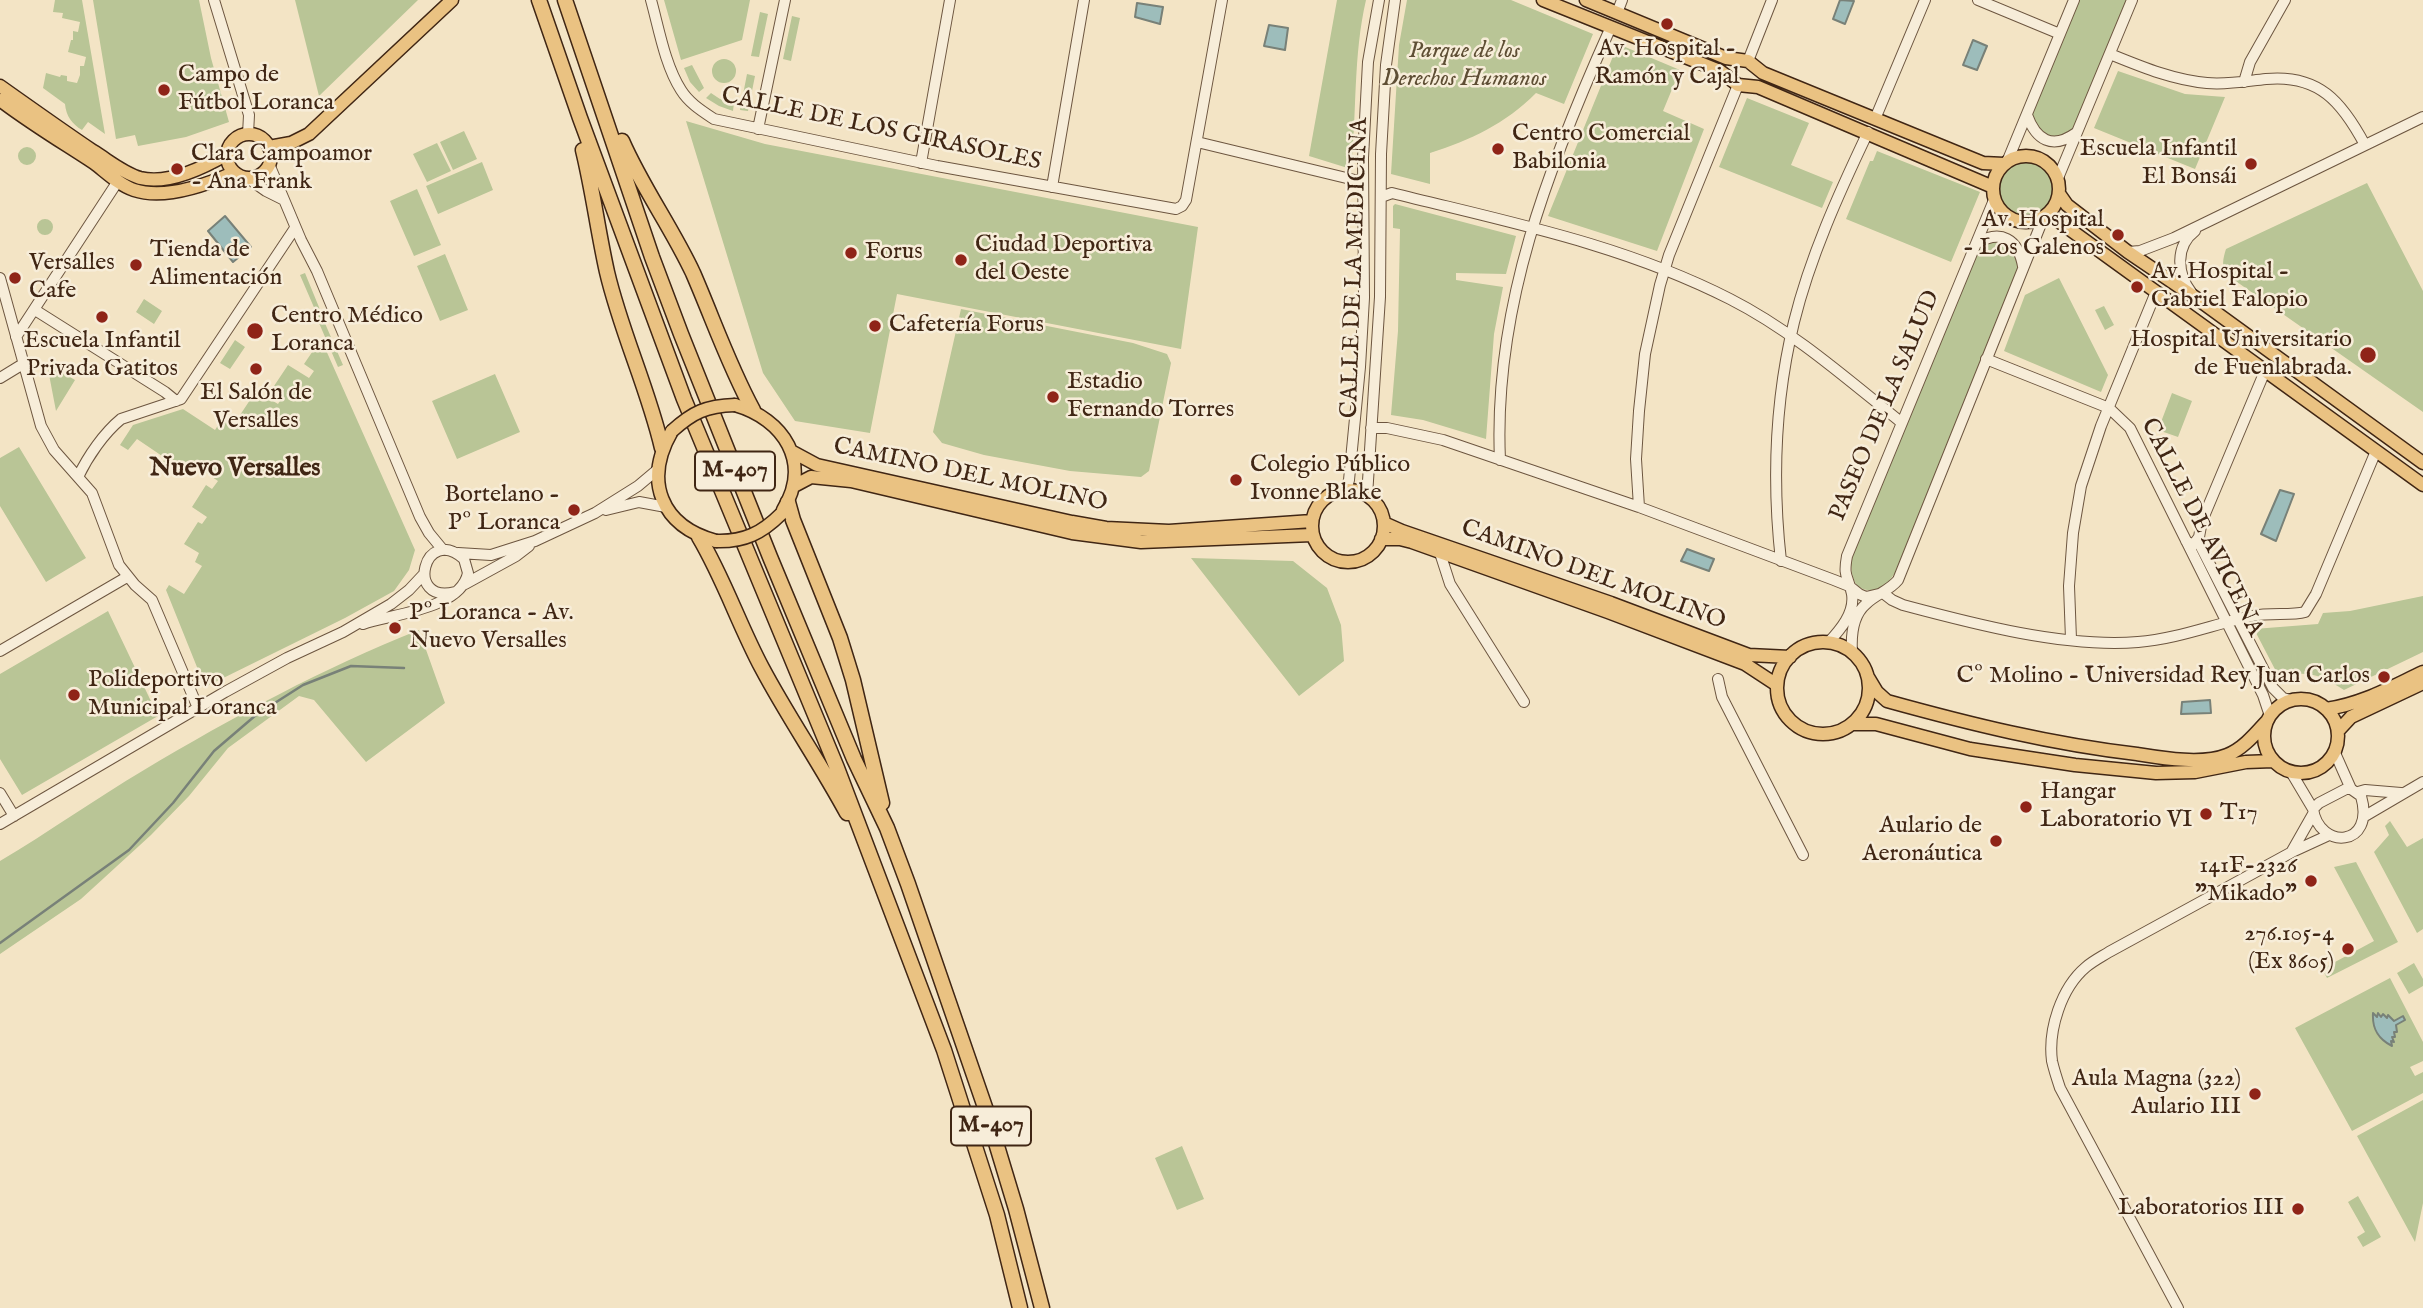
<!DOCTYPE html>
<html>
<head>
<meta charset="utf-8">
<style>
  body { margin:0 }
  canvas { display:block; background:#f3e4c5 }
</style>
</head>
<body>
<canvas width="2423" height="1308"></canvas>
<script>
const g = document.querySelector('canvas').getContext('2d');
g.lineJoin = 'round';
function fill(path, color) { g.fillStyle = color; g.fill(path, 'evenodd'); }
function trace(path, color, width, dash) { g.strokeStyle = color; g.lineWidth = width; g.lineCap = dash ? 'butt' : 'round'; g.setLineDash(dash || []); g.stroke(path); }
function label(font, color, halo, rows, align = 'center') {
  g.font = font + ' "IM FELL English",serif'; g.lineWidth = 5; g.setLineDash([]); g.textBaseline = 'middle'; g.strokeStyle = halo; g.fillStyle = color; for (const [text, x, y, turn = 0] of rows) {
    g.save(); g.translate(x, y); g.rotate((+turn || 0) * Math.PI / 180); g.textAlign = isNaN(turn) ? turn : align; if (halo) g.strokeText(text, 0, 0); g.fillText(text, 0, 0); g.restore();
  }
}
fill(new Path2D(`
  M55,0H82L105,134L88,122L82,130C72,124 66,116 65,104L43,88L46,73L60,77L61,75L67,76V81L77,83L80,75V66H84L86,57L68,52L71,40H73V31L78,32L80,22L62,18L63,13L53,12Z
  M93,0H199L211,58L229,122L186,137L138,146L135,135L116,139Z
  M295,0H418L319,96Z
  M664,0H750L742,40L681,60Z
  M1337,0H1366C1353,56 1357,113 1351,169L1309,156Z
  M1407,0H1511L1593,34L1564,104L1536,93C1505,124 1471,140 1430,153V184L1391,174L1399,45Z
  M2079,0H2128L2074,129L2060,139L2044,135L2032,118L2033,109Z
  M760,12L768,14L759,57L751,56Z
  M792,16L800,18L791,61L783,59Z
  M1618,44L1680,70L1663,111L1704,129L1657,251L1548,216Z
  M712 71a12 12 0 1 1 24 0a12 12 0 1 1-24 0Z
  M692,65L704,88L699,92L690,82L684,68Z
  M2118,71L2185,94L2225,97L2195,169L2094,128Z
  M747,74L755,76L748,111L740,110Z
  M711,93L720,99L734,103L733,111L719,106L706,98Z
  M1747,98L1809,123L1791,165L1833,182L1822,208L1719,167Z
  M686,121L765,144L1198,227L1181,349L897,294L870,433L795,421L763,373Z
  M464,131L477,159L453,170L440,142Z
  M437,143L451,171L427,182L413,154Z
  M18 156a9 9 0 1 1 18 0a9 9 0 1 1-18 0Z
  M1877,151L1980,192L1951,262L1846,219L1870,161H1873Z
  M1993 189a33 33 0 1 1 66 0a33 33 0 1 1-66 0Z
  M482,162L493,190L438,214L426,186Z
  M2367,183L2423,291V412L2227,275C2221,266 2223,259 2226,249Z
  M417,189L441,245L414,256L390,201Z
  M1395,204L1516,236L1506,274L1456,273V280L1503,287L1494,334L1486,439L1423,420L1391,415L1398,331L1400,229L1393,228V206Z
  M37 227a8 8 0 1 1 16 0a8 8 0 1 1-16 0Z
  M1994,238C2012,244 2018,248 2018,268L1895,573L1883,589C1857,594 1851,584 1851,559L1979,245Z
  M445,254L468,310L440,321L417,266Z
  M305,273L323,317L319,319L300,275Z
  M2059,278L2108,375L2101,392L2004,351L2025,295Z
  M144,299L162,311L154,324L136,312Z
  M2104,306L2114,325L2105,330L2095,310Z
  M961,309L1133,343L1167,354L1171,363L1149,471L1141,477L1070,471L984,455L942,443L933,432Z
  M324,321L343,365L338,367L319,323Z
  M321,339L415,550L409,570L394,591L345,618L205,687L166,590L169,585L184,594L202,566L195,562L199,553L184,544L198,522L202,524L207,517L192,507L206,485L212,489L218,481L200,469L202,466L194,461L184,475L163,462L165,458L137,439L128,450L120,445L133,425L183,409L215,430L224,416L246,430L250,422L240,415L256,391L278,404L283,396L272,389L288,365L309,378L314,371L304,364Z
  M235,340L245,347L230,369L220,363Z
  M47,364L75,380L56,411Z
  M495,374L520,432L457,459L432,401Z
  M2172,393L2192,401L2178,437L2158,430Z
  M19,447L86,558L46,582L0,506V458Z
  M1191,558L1293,561L1327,588L1341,625L1344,661L1299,696Z
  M2423,596V652L2344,690C2320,674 2307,670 2279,677L2254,629L2318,624L2323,613L2350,611Z
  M108,611L158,716L22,795L0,759V674Z
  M419,630L445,703L366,762L314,700L299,696L228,748L189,796L151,835L81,899L0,954V861C49,832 95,799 144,770C233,717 323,668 419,630Z
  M2390,821L2407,847L2423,838V929L2417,933L2374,852L2389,835L2385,826Z
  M2356,862L2398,942L2327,978L2322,969L2374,941L2334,867Z
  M2414,963L2423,979V986L2409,994L2397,973Z
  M2390,978L2423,1042V1061L2410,1067L2415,1076L2423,1072V1093L2352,1131L2295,1028ZM2374,1014C2382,1021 2395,1021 2405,1020L2396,1025L2390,1040Z
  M2423,1100V1203L2415,1242L2357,1136Z
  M1182,1146L1204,1199L1177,1210L1155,1158Z
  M2358,1196L2381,1237L2363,1247L2357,1237L2365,1232L2348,1202Z`), '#b9c596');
const water = new Path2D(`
  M1840,0L1854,1L1845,24L1833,19Z
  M1137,3L1163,7L1160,24L1135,17Z
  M1269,25L1288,28L1285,50L1264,46Z
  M1973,40L1987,46L1977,70L1963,65Z
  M225,216L251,247L233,262L208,231Z
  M2280,490L2294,494L2276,541L2261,534Z
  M1687,549L1714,559L1709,571L1681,561Z
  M2210,700L2211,713L2181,714L2182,702Z
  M2373,1013L2377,1017L2378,1013L2381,1017L2383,1014L2387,1018L2388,1015L2394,1021L2403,1016L2405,1020L2396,1025L2397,1032H2394L2395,1037H2392L2394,1042L2391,1041L2392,1046C2378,1039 2372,1029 2373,1013Z`);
fill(water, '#9dbdbb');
trace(water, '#788178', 2);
trace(new Path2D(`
  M0,943L129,850L173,803L214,751L256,715L303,685L351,666L404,668`), '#788178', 2.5);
const minor = new Path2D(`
  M214,0L249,115L248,134
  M651,0C659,29 665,65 681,90C689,103 702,111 714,119L937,166L1176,209L1182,206L1186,200L1222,0
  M1978,0L2060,34
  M1617,13L1622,0
  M2110,54C2142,67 2173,80 2207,83C2227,85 2247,81 2266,79C2319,74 2342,102 2365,145
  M1748,61L1772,0
  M2244,82L2250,62L2285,0
  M2027,115C2036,140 2052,150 2076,133
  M1875,119L1925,0
  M758,129L785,0
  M1197,142L1363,182
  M2007,162L2074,0
  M921,163L950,0
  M269,164L301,240L317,271L420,517L429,533L443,550
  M2058,178L2132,0
  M249,179L266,191L282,199
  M1052,187L1084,0
  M1381,197L1392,193C1508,222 1622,244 1730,299C1793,331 1847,379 1902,423
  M1977,243C2001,229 2018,239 2023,266
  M2128,252L2140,251L2174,238L2423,117
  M0,278L41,426L54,450L92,493L119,565L135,585L152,600L198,708
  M2191,292C2177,274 2175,246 2195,231
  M35,310L165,392L176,401
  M16,337L118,181
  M1986,359L2109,408L2130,428L2263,695L2270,716
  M0,378L23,364
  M1371,428H1387L1443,440L1639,507L1834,580L1849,586L1859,594L1866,597L1883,593L1892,600L1903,605C1974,624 2065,648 2138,642C2177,639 2214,624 2252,616C2270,612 2291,616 2305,612L2316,594L2376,451
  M1500,460C1493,308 1549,165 1610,29
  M78,477C88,456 104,433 121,419L181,399L295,228
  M1346,490L1349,480L1360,367L1364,298L1363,158L1368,62L1379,0
  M1367,496L1380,297L1381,154L1386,65L1395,0
  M1639,507L1636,459L1639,411L1645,354L1660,285L1669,255L1738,85
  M606,510L639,502L666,507
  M2199,537L2201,547L2273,688L2283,698L2291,700
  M2186,541L2193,545L2199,537L2202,521L2265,371
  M458,553L491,555L535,541L595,513L638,486L657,470
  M1440,553L1450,584L1524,702
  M1781,561C1772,481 1775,400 1794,322C1810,257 1839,193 1868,132
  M465,584L516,556L529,546
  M363,624C392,614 461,609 468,573L464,559C424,523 404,605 455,592
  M2071,639L2069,586L2073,533L2081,486L2101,426L2156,292
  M1828,643C1840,630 1855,613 1852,594C1848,575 1843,578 1847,556L1994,200
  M0,651L127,577
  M1852,652C1851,636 1852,616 1866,604C1876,594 1889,591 1898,580L2043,219
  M1718,679L1722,697L1803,855
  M2335,753L2351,789
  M2291,772L2313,809
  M2346,789H2351L2361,796C2376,848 2319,850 2313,809L2319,803Z
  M2358,792L2365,790L2401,793
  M0,793L14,816
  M2365,816L2423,782
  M0,824L225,692L287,658L343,632L391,604L409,590L424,574
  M2292,851L2313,814
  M2178,1308L2060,1088C2057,1079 2054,1070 2052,1061C2048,1030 2061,988 2086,967C2093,961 2101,957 2109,952L2292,852L2329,835`);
const major = new Path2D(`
  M1543,0L1720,71L1738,85L1758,87L1993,187
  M1586,0L1726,58L1748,61L1763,73L1983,163L2004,164
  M0,86C31,108 62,130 93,151C108,160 123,173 140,178C168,185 203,168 227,154
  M0,100C30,123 62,142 94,163C106,172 119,185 134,190C164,200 206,185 233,173
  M227 156a22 22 0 1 1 44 0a22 22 0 1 1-44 0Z
  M269,147L291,143L309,134L452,0
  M1993 189a33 33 0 1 1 66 0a33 33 0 1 1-66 0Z
  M2060,195L2067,205L2128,252L2196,298L2423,463
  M2045,217L2054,218L2423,485
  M735,405C784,419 812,463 783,510
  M672,431C643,481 661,526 716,541
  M791,451L817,465L1072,522L1106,528L1169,531L1312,521
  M794,486L811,477L851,481L1072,533L1141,542L1312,535
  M1312 526a36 36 0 1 1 72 0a36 36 0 1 1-72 0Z
  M1384,523L1402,531L1611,603L1749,655L1790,657
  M1381,539H1400L1412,542L1608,612L1745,664L1777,685
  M1777 688a46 46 0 1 1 92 0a46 46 0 1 1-92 0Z
  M1868,677L1877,692L1887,701C1970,724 2051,744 2137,754C2162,758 2202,765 2227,755C2243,749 2256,733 2267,721
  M2264 736a37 37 0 1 1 74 0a37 37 0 1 1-74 0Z
  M2326,709C2362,704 2391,687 2423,672
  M1853,724H1876L1970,749L2075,765L2156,773L2195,772L2246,762L2273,761
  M2338,731L2351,717L2423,683`);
const highway = new Path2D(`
  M539,0L580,118L684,399L837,768L944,1050L997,1215L1020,1308
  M565,0L652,257L681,334L770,557L854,759L887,828L908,884L987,1113L1016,1209L1042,1308
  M622,141C642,187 672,228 693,273C713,319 729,366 753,410
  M583,150C593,191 598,232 607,272C621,332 648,388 662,448
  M788,502L793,520L840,638L853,680L882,803
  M699,537C724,579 739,625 762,668C788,717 820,763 847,813`);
trace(minor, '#6d5640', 12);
trace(major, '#402614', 15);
trace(highway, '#402614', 17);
trace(minor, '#f7edd9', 10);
trace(major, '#eac282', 12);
trace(highway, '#eac282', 14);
const majorBridge = new Path2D(`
  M672,431C693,412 706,406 735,405
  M716,541C744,542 762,533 781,514`);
trace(majorBridge, '#402614', 15, []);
trace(majorBridge, '#eac282', 12);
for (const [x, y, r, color] of [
  [1667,24,7,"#8f2418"],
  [164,90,7,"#8f2418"],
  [1498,149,7,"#8f2418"],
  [2251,164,7,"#8f2418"],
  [177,169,7,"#8f2418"],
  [2118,235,7,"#8f2418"],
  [851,253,7,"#8f2418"],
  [961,260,7,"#8f2418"],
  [136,265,7,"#8f2418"],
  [15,278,7,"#8f2418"],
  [2137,287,7,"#8f2418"],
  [102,317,7,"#8f2418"],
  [875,326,7,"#8f2418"],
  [255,331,9,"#8f2418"],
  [2368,355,9,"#8f2418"],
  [256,369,7,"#8f2418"],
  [1053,397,7,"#8f2418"],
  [1236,480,7,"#8f2418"],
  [574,510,7,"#8f2418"],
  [395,628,7,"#8f2418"],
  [2384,677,7,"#8f2418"],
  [74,695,7,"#8f2418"],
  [2026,807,7,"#8f2418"],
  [2206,814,7,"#8f2418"],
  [1996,841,7,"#8f2418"],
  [2311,881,7,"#8f2418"],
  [2348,949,7,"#8f2418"],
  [2255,1094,7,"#8f2418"],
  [2298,1209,7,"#8f2418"]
]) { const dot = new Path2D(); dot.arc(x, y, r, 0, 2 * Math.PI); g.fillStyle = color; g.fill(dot); trace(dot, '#f7edd9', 2.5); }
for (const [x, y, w] of [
  [735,471,80],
  [991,1126,80]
]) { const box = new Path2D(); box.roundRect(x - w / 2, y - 19.5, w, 39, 5); g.fillStyle = '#f7edd9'; g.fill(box); trace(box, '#402614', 2); }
label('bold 23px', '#402614', null, [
  ["M-407",735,471],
  ["M-407",991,1126]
]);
label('24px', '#402614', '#f7edd9', [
  ["Av. Hospital -",1667,50,"center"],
  ["Ramón y Cajal",1667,78,"center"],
  ["Campo de",178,76],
  ["Fútbol Loranca",178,104],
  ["Centro Comercial",1512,135],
  ["Babilonia",1512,163],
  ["Escuela Infantil",2237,150,"right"],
  ["El Bonsái",2237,178,"right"],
  ["Clara Campoamor",191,155],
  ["- Ana Frank",191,183],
  ["Av. Hospital",2104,221,"right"],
  ["- Los Galenos",2104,249,"right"],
  ["Ciudad Deportiva",975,246],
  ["del Oeste",975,274],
  ["Tienda de",150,251],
  ["Alimentación",150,279],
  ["Forus",865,253],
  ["Versalles",29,264],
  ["Cafe",29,292],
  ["Av. Hospital -",2151,273],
  ["Gabriel Falopio",2151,301],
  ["Centro Médico",271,317],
  ["Loranca",271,345],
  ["Cafetería Forus",889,326],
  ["Hospital Universitario",2352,341,"right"],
  ["de Fuenlabrada.",2352,369,"right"],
  ["Escuela Infantil",102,342,"center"],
  ["Privada Gatitos",102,370,"center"],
  ["Estadio",1067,383],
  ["Fernando Torres",1067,411],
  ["El Salón de",256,394,"center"],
  ["Versalles",256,422,"center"],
  ["Colegio Público",1250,466],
  ["Ivonne Blake",1250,494],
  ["Bortelano -",560,496,"right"],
  ["Pº Loranca",560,524,"right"],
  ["Pº Loranca - Av.",409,614],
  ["Nuevo Versalles",409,642],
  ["Cº Molino - Universidad Rey Juan Carlos",2370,677,"right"],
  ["Polideportivo",88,681],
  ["Municipal Loranca",88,709],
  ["Hangar",2040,793],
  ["Laboratorio VI",2040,821],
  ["T17",2220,814],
  ["Aulario de",1982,827,"right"],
  ["Aeronáutica",1982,855,"right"],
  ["141F-2326",2297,867,"right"],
  ["\"Mikado\"",2297,895,"right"],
  ["276.105-4",2334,935,"right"],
  ["(Ex 8605)",2334,963,"right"],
  ["Aula Magna (322)",2241,1080,"right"],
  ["Aulario III",2241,1108,"right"],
  ["Laboratorios III",2284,1209,"right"]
], 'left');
label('italic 24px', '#5e4e34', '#f7edd9', [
  ["Parque de los",1464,52],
  ["Derechos Humanos",1464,80]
]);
label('24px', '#402614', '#f7edd9', [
  ["CALLE DE LOS GIRASOLES",881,130,12],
  ["CALLE DE LA MEDICINA",1356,268,-88],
  ["PASEO DE LA SALUD",1886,406,-67],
  ["CAMINO DEL MOLINO",970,476,12],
  ["CALLE DE AVICENA",2201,528,63],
  ["CAMINO DEL MOLINO",1593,576,20]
]);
label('bold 26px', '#402614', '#f7edd9', [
  ["Nuevo Versalles",235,470]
]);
</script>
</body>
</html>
